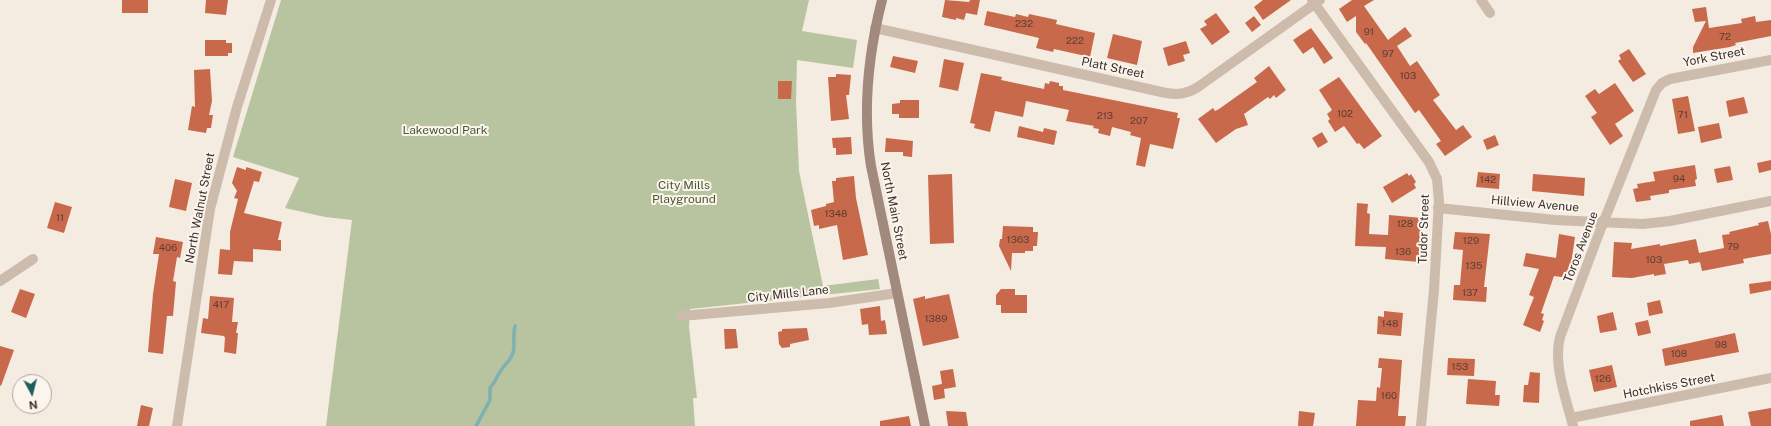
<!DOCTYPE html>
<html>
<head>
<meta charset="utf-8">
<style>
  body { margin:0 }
  #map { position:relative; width:1771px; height:426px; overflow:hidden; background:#f4ebe1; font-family:"Public Sans",sans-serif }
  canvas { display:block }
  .north { position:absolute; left:12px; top:374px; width:40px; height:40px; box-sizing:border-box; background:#fbf5ee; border:1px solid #aea6a0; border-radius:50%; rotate:173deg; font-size:11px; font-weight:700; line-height:16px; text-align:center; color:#3b302b }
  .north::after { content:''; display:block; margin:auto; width:14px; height:18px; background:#1f5a5e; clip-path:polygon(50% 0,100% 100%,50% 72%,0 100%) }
</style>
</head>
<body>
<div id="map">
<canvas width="1771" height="426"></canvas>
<div class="north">N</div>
</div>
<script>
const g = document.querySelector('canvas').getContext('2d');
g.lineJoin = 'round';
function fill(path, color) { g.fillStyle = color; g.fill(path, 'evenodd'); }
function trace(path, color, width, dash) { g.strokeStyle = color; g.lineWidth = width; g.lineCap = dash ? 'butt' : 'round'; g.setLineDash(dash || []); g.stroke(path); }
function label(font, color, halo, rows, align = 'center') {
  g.font = font + ' "Public Sans",sans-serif'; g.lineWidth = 4; g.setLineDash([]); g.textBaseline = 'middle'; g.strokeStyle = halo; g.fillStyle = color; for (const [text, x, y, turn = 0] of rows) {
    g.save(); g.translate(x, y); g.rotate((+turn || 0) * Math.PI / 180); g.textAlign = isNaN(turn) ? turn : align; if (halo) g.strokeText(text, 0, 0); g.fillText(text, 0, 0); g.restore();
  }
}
fill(new Path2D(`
  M281,0H809L802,31L857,40L853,68L797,60L796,102L799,171L823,286L878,279L880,289L690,309L689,327L697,398H693L695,426H326L352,220L325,217L285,208L299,178L233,157Z`), '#b8c4a0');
trace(new Path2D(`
  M476,426L490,400V388C497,380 496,377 502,369C507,362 513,358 514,348C514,340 513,335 515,326`), '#7fb0b2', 3.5);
fill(new Path2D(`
  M122,0H148V13H122Z
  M206,0H228L226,15L205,13Z
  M945,0L969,2L970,0H980L977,15L966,13L964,20L956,18V20L942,17Z
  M1263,0H1291L1263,20L1254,7Z
  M1352,0H1374L1364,6L1388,40L1405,27L1412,36L1397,46L1410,66L1417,61L1440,95L1433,100L1443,113L1456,130L1463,125L1472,137L1445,156L1436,144L1441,141L1419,110L1415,113L1366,43L1365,44L1356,32V16L1347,22L1339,9Z
  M1706,7L1709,28L1742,23L1741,19L1755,16L1756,22L1771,20V36L1735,43L1736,45L1730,47L1693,53V47L1706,21L1695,22L1692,9Z
  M987,11L1015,17L1016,14L1028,17L1029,14L1057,20L1056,24L1095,33L1090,57L1054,49L1053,52L1036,48L1039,38L984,25Z
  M1216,13L1230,32L1212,45L1200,29L1207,25L1204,21Z
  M1254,16L1261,25L1252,32L1245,23Z
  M1311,28L1333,58L1324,64L1313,47L1303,54L1293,40Z
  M1113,34L1142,41L1137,65L1107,58Z
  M205,40H226V43H232V53H228V56H205Z
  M1186,41L1190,53L1183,55L1185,61L1168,66L1163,48Z
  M1629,49L1646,74L1633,82L1618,61L1621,59L1619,55Z
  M893,56L918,61L915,73L890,67Z
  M944,59L964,63L958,91L939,87Z
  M1269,66L1286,90L1276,98L1274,95L1270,99L1268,97L1244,114L1248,125L1236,129L1216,143L1198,119L1213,108L1215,111L1219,109L1257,82L1254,78Z
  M210,69L212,101L209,115H213L211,128H207L206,133L188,130L192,106L195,107L194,70Z
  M981,73L1002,77L1001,80L1044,89L1045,83L1049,84L1050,81L1059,83V86H1063V90L1178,113L1177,118H1180L1173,149L1150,144L1145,167L1136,165L1141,138L1130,135L1131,132L1112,127L1110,136L1098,133L1099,129L1093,128L1094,126L1066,121L1069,110L1026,101L1023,117L995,111L990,132L974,128L975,124L970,123Z
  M836,74L851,75L849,95H846L849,119L831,121L828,77H836Z
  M1339,77L1382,136L1364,149L1359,143L1357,144L1344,126L1335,132L1328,121L1330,119L1327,114L1332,110L1319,90Z
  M778,81H792L791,99H778Z
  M1615,83L1634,111L1615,124L1623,136L1610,145L1591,117L1597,113L1585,96L1595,89L1599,94Z
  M1688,96L1695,131L1678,134L1672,99Z
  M1744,97L1748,113L1729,117L1726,101Z
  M900,100H919V118H899V114H892V104L900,103Z
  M1719,123L1722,138L1701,143L1698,127Z
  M1019,126L1043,132L1044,128L1057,131L1054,145L1017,137Z
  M1322,132L1328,142L1318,148L1312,138Z
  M1495,135L1499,145L1487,150L1483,140Z
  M851,137L852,154L836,155V148H833L832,138Z
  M886,138L913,141L912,157L903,156V152H885Z
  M1771,160V170L1759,173L1757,163Z
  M1695,165L1697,179L1695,180L1696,186L1669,190V193L1650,196L1651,200L1636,202L1633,189L1638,188L1637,184L1655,181L1653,172Z
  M1730,166L1733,180L1717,183L1714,169Z
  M237,167L246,170V167L262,172L259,182L254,181L244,213L282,222L278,240H281V251L253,249V262L234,261L232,275L218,274L220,249L230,250V232L238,199L234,198L237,191L232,183Z
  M1478,172L1500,174L1499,189L1476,187Z
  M1407,173L1409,176L1411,174L1416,182L1414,184L1416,188L1392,203L1383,187Z
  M952,174L954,243L930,244L928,175Z
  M1533,174L1585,178L1584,196L1532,191Z
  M854,176L856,198L868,255L843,260L837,225L819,229V225L814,226L811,210L826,206V204L834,202L832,181H836V178Z
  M175,179L192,183L186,211L169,207Z
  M55,202L72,207L64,233L47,228Z
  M1357,203L1368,204L1367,213L1370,214L1369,234L1388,235L1389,215L1422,218L1419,262L1385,259L1386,247L1355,246Z
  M1768,221L1771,234V254L1743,259L1744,263L1702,271L1700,262L1689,264L1688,260L1664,264L1666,274L1654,276V274L1632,278L1612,277L1614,242L1632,243L1631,249L1660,244V246L1696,239L1699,253L1724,248L1722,235L1730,234L1729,232L1759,225L1758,223Z
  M1003,226L1033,227V232H1038L1037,246H1033V251H1025V253H1012L1011,271L999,246L1000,239H1002Z
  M1455,232L1490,234L1484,287H1487L1486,302L1453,300L1454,285H1460L1463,250L1453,249Z
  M1559,234L1575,237L1569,278L1554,276L1541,313L1544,314L1542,320L1544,321L1540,332L1523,325L1534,297L1529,295L1539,269L1523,266L1526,253L1556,258Z
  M156,237L183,242L180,258L177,257L173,281L176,282L173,316H167L163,354L148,352L153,294L159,254H153Z
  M1771,281V290L1750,294L1749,284Z
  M20,289L35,294L26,318L11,312Z
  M1001,289H1015V295H1027V313H1001V305H996V295Z
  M949,294L959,338L923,346L913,299L925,296V299Z
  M210,296L234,298L232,322H238L236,333H238L236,354L224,352L225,338L224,336L201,333L203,318L208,319Z
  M1660,300L1663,313L1649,316L1647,303Z
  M880,306L881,321L885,320L887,334L869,335L868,324L862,325L860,309Z
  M1384,311L1403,313L1401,336L1377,334L1378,316L1384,317Z
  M1613,312L1617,330L1600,333L1597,316Z
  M1648,320L1651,333L1638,336L1635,323Z
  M807,328L809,340L790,344V347L782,348L779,344L778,332L782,331V329Z
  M724,329H736L738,348L725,349Z
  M1735,333L1739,352L1665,366L1662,349Z
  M0,346L14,350L1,386L0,385Z
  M1379,358L1402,360L1398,416H1406L1405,426H1356L1358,400L1376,401L1377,387L1380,388L1382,368H1378Z
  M1448,358L1475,359L1474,376L1447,375Z
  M1612,365L1617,387L1594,392L1589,370Z
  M953,369L956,387L944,389L945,398L934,400L932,386L942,384L940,371Z
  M1530,372L1540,373L1539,403L1523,402L1524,385H1528Z
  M1468,379L1496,381L1495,395H1500L1499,406L1466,404Z
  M141,405L153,408L149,426H137Z
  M1771,408V426H1751L1748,412Z
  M946,411L966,412L968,426H948Z
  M1299,411L1315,413L1313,426H1298Z
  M1722,415L1724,426H1690V421Z
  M909,416L911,426H880V421Z`), '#c8694b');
trace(new Path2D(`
  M1481,0L1490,13
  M875,28L1166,93C1178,95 1187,94 1198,87L1320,0
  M1438,208L1555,220L1643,224L1670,221L1771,201
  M0,281L33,259
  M681,316L829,303L897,293
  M1571,418L1771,378
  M1573,426C1566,398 1553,365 1560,337L1598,236L1656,90L1662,83L1670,79L1771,60`), '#cdbbac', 10);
trace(new Path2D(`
  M1312,0L1429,162L1437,179L1439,201L1434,290L1421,426
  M177,426L210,209L237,107L271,0`), '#cdbbac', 10);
trace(new Path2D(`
  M882,0C868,55 862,109 871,166L925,426`), '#a18a7d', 10);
label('10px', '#5e3e33', null, [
  ["232",1024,24],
  ["91",1369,32],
  ["72",1725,37],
  ["222",1075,41],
  ["97",1388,54],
  ["103",1408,76],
  ["102",1345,114],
  ["71",1683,115],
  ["213",1105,116],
  ["207",1139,121],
  ["94",1679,179],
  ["142",1488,180],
  ["1348",836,214],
  ["11",60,218],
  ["128",1405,224],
  ["1363",1018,240],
  ["129",1471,241],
  ["79",1733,247],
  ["406",168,248],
  ["136",1403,252],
  ["103",1654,260],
  ["135",1474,266],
  ["137",1470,293],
  ["417",221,305],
  ["1389",936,319],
  ["148",1390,324],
  ["98",1721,345],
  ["108",1679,354],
  ["153",1460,367],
  ["126",1603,379],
  ["160",1389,396]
]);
label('12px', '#3b302b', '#fbf5ee', [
  ["York Street",1714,57,-11],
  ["Platt Street",1113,68,12],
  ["Hillview Avenue",1535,204,5],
  ["North Walnut Street",200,208,-79],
  ["North Main Street",894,211,79],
  ["Tudor Street",1424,229,-88],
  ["Toros Avenue",1581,247,-69],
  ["City Mills Lane",788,294,-6],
  ["Hotchkiss Street",1669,386,-11]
]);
label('12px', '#4a5a2e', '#fbf5ee', [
  ["Lakewood Park",445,130],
  ["City Mills",684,185],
  ["Playground",684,199]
]);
</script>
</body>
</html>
